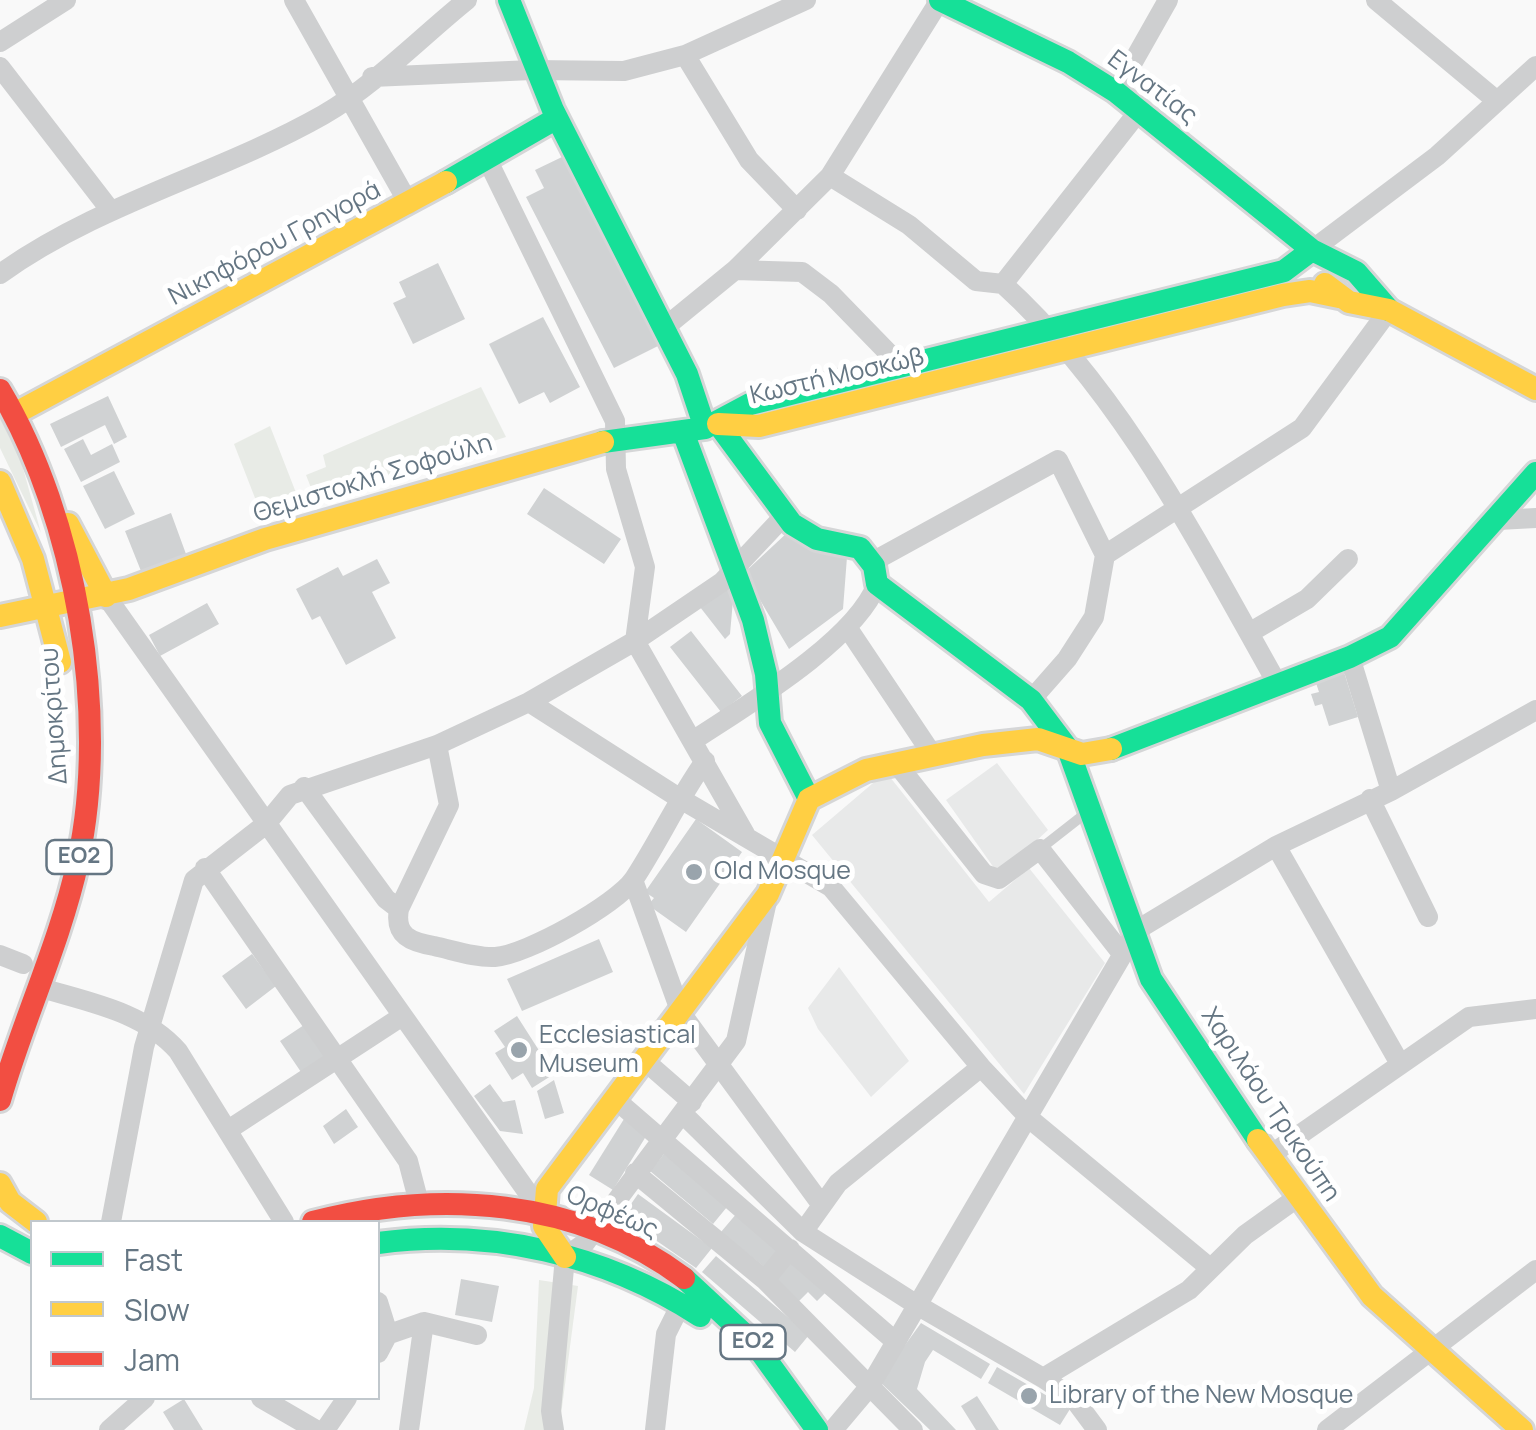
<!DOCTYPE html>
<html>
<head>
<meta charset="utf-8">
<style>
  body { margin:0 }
  #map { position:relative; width:1536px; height:1430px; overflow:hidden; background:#f9f9f9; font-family:Manrope,sans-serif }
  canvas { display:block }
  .legend { position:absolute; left:30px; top:1220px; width:350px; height:180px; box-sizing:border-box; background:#fff; border:2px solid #c1c8cd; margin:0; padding:12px 18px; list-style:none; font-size:30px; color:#657683 }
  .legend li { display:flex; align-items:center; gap:20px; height:50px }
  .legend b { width:50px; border:2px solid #c1c8cd }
</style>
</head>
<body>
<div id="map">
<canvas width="1536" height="1430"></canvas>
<ul class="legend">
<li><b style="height:12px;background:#16e098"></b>Fast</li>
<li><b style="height:12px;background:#ffcf43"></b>Slow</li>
<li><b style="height:12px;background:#f24e42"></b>Jam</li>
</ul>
</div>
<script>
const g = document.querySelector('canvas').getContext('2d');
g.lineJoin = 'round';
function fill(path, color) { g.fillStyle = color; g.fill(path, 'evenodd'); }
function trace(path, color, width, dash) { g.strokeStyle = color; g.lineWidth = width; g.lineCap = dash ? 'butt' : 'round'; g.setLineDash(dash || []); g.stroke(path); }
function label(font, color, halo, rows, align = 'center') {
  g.font = font + ' Manrope,sans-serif'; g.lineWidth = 10; g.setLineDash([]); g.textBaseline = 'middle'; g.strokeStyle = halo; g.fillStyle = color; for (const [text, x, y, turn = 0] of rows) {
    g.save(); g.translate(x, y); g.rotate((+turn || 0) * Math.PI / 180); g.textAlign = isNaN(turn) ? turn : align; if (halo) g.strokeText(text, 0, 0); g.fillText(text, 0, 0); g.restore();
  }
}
fill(new Path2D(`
  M997,763L1048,830L999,875L946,800Z
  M886,772L989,902L1029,868L1105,963L1024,1094L812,835Z
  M839,967L909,1061L871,1097L818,1029L808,1008Z`), '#e8e9e9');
fill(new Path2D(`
  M481,387L506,437L315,498L306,475L326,467L323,455Z
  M0,416L16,443L41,533L0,448Z
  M270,426L300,503L262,516L234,444Z
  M539,1280L578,1286L559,1430H524L534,1388Z`), '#e8ebe6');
fill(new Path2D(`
  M562,157L658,346L614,368L526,197L544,188L535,170Z
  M438,263L465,319L413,344L393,303L406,297L399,282Z
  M543,317L580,387L550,403L544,392L519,404L489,344Z
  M108,396L127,437L114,444L105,425L61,447L50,424Z
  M83,439L91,455L112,444L120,462L81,482L64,449Z
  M114,471L135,514L105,529L83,486Z
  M544,488L621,539L604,564L527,514Z
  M171,513L186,554L141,571L125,531Z
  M789,531L847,557L843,609L789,649L744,573Z
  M377,559L390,583L372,592L396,638L346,665L320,616L312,620L296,589L338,567L343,576Z
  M727,586L734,589L730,634L725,639L700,607Z
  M207,603L219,624L160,656L149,635Z
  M691,631L742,696L721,712L670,647Z
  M1344,672L1358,717L1329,726L1322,704L1315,706L1311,694L1319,692L1315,680Z
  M696,819L742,852L686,932L648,905L654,898L645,892Z
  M599,939L613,972L522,1011L507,979Z
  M252,954L276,986L246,1009L222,976Z
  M517,1016L554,1074L532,1088L523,1073L512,1080L495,1053L505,1047L494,1031Z
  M304,1025L327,1058L303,1075L280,1041Z
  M554,1080L564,1113L545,1119L537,1091Z
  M490,1084L503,1102L515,1100L523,1134L500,1131L474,1096Z
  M346,1109L358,1127L334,1144L323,1126Z
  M624,1119L648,1133L613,1190L589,1175Z
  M664,1154L727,1207L713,1224L650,1171Z
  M638,1194L712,1248L696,1268L622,1217Z
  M737,1213L782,1250L767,1269L721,1232Z
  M716,1256L809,1335L795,1352L702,1272Z
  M791,1260L826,1292L817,1301L808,1292L798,1302L773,1279Z
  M461,1279L499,1286L492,1322L455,1315Z
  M921,1323L990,1364L981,1379L933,1350L925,1362L917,1389L956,1430H930L879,1381Z
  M997,1367L1070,1409L1060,1425L988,1383Z
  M977,1396L999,1430H976L961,1406Z
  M184,1399L203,1430H174L163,1412Z`), '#d0d2d3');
const fast = new Path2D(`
  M509,0L553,110L687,374L705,428
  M940,0L1068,62L1116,92L1312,250L1356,272L1389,310
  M446,182L557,118
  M718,424L792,524L817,539L860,548L874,566L877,584L1031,700L1068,749L1151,979L1258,1140
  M683,432L753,620L766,674L770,723L809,799
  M603,442L705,428L750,404L1284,271L1312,250
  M1111,749L1350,657L1390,637L1536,473
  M0,1236L32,1253
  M378,1243C491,1228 604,1254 700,1316
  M684,1278L755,1344L817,1430`);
const slow = new Path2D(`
  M1325,284L1349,302L1389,310L1536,389
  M16,413L446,182
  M718,424L759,426L1283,295L1310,291L1339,297
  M0,482L33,559L60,662
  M68,524L106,596
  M0,616L129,589L265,539L603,442
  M1258,1140L1372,1296L1522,1430
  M0,1184L10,1202L36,1222
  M565,1257L544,1226L547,1189L768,894L809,799L866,770L983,745L1038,739L1082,754L1111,749`);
const jam = new Path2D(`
  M0,390C76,518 110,715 78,861C60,943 23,1020 0,1100
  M313,1222C438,1189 577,1198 684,1278`);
trace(fast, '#d5d6d7', 28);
trace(slow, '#d5d6d7', 28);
trace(jam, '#d5d6d7', 28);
trace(new Path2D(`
  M1040,849L1086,813`), '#cecfd0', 10);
trace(new Path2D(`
  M294,0L409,204
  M1376,0L1497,101
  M0,42L66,0
  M685,55L749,160L797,210
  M0,67L111,211
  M372,77L532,70L624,71L685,55L806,0
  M1116,92L1168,0
  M487,159L615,421L616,469L645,567L635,641L745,834
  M830,176L909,225L976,281L1003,284
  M1312,250L1437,156L1536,66
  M735,270L802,272L831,294L902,367
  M0,274C99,203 219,174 323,115C375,85 421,37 467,0
  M1003,284C1122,392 1199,545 1278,685
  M1003,284L1139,111
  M664,328L735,270L830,176L940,0
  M1498,520L1536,518
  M874,561L1058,460L1105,555
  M106,596L543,1214
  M847,627L932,754
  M1249,633L1307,599L1348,559
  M1350,657L1391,791
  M1031,700L1067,659L1094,617L1105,555L1302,428L1389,310
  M529,702L679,798L831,887L981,1067L1030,1119L1210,1268
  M694,740C747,705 855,641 877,584
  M437,745L449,805L399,909C394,936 411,942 434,946C453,950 475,958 495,957C526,955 616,905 634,879C659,841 678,799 705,761
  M896,763L984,874L999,879L1040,849L1123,955
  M304,787L386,899L399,909
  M1370,799L1428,917
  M1276,846L1399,1062
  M205,868L408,1161L419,1203
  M633,880L681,1013L821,1204
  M0,955L23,964
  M38,987C87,1002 143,1011 178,1051L284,1222
  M645,1061L692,1102
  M616,1100L896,1342
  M683,1114L803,1232L917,1305L1043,1378L1074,1399L1097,1430
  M228,1130L401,1017
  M1269,1156L1469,1017L1536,1009
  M635,1173L765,1280L913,1430
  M111,1222L144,1047L194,880L266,824L290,795L437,745L529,702L635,641L722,582L784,516
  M803,1232L838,1183L981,1067
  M765,1280L790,1249
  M378,1302L388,1334L378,1353
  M378,1338L424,1322L477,1335
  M1043,1378L1189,1290L1245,1235L1298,1197
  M261,1398L316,1430
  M109,1430L145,1398
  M325,1430L347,1398
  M409,1430L424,1322
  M554,1430L551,1411L565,1257L585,1243L736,1041L767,901
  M655,1430L666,1334L682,1302
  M833,1430L870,1386L1137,930L1276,846L1391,791L1536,710
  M1327,1430L1536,1270`), '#cecfd0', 20);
trace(fast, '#16e098', 22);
trace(slow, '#ffcf43', 22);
trace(jam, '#f24e42', 22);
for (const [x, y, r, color] of [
  [694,872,10,"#99a4ac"],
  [519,1050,10,"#99a4ac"],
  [1029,1396,10,"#99a4ac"]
]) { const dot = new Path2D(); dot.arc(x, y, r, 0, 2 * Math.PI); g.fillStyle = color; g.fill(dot); trace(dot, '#fff', 4); }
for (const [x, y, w] of [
  [79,857,65],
  [753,1342,65]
]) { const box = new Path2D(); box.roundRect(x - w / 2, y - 17, w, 34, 8); g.fillStyle = '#fff'; g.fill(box); trace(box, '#657683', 2.5); }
label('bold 22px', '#657683', null, [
  ["ΕΟ2",79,857],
  ["ΕΟ2",753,1342]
]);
label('25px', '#657683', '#fff', [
  ["Εγνατίας",1152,88,37],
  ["Νικηφόρου Γρηγορά",275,244,-28],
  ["Κωστή Μοσκώβ",837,377,-13],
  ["Θεμιστοκλή Σοφούλη",373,479,-17],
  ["Δημοκρίτου",55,716,-94],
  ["Χαριλάου Τρικούπη",1270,1105,56],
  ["Ορφέως",612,1213,23]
]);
label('25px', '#657683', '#fff', [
  ["Old Mosque",714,872],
  ["Ecclesiastical",539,1036],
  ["Museum",539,1065],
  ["Library of the New Mosque",1049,1396]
], 'left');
</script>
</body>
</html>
